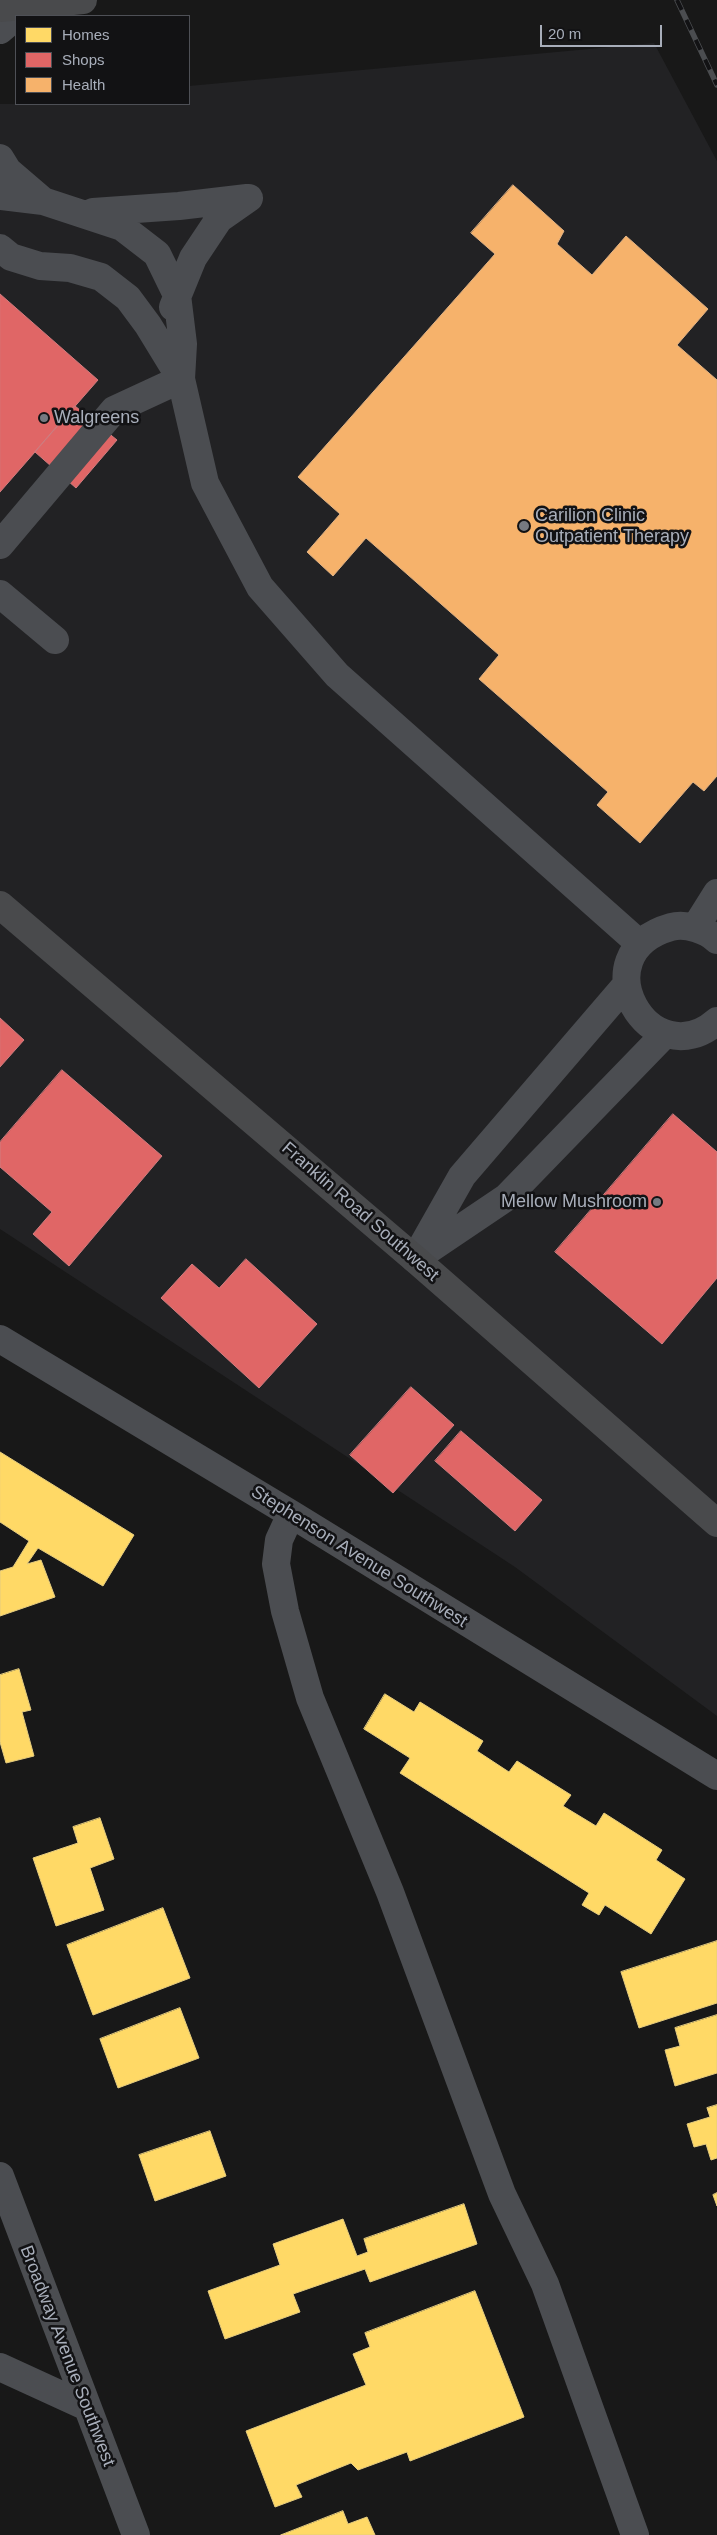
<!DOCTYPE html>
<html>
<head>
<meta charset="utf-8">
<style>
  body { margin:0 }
  #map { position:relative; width:717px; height:2535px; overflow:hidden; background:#181818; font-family:Arial,sans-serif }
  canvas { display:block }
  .legend { position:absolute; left:15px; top:15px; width:175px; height:90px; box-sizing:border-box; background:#121214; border:1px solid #4e5056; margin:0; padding:6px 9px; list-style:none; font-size:15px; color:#a8aeba }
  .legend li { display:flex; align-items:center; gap:10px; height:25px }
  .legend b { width:25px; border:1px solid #4e5056 }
  .scale { position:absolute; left:540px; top:25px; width:122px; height:22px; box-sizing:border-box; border:2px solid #a8aeba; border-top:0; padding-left:6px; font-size:15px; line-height:18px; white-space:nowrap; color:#a8aeba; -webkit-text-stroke:4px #121214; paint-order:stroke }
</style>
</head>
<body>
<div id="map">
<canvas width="717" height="2535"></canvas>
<ul class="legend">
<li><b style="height:14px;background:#ffd966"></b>Homes</li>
<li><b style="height:14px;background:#e06666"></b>Shops</li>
<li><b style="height:14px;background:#f6b26b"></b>Health</li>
</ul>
<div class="scale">20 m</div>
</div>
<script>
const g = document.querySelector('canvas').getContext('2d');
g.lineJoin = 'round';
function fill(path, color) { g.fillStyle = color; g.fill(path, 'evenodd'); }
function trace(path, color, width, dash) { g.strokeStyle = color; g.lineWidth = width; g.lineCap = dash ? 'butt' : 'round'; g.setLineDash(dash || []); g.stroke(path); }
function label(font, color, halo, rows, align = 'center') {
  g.font = font + ' Arial,sans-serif'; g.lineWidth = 5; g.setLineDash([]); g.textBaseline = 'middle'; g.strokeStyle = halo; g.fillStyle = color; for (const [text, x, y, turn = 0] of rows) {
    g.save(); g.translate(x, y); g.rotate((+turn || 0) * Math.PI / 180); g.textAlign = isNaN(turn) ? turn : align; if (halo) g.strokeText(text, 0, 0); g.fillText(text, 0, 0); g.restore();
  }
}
fill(new Path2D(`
  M654,43L717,161V1716L515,1567L0,1229V104H189V86Z`), '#222224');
const homes = new Path2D(`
  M0,1452L134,1535L103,1586L38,1548L27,1564L41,1560L55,1597L0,1616V1571L13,1567L29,1541L0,1522Z
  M19,1669L31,1710L22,1712L34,1756L6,1763L0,1742V1675Z
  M385,1694L414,1712L420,1702L483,1741L477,1751L509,1772L517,1761L571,1795L563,1806L596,1826L604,1813L662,1850L656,1860L685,1879L651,1934L605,1905L599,1915L582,1905L589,1893L400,1773L410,1758L364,1729Z
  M100,1818L114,1859L90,1868L104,1910L56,1926L33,1858L78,1843L73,1827Z
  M163,1908L190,1978L93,2015L67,1945Z
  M717,1941V2003L639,2028L621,1972Z
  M180,2008L199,2058L118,2088L100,2039Z
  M717,2015V2073L675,2086L665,2050L680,2046L675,2028Z
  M717,2105V2158L711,2160L706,2144L694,2147L687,2124L710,2117L707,2108Z
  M210,2131L226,2176L155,2201L139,2155Z
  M717,2193V2206L713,2195Z
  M464,2204L477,2244L370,2282L365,2269L293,2294L300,2312L225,2339L208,2291L280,2265L273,2244L343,2219L357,2256L368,2252L364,2239Z
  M475,2291L524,2417L410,2461L407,2452L358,2470L351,2463L296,2485L302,2497L275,2507L246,2431L366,2385L353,2354L370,2347L365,2333Z
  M343,2511L348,2524L367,2517L375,2535H281Z`);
fill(homes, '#ffd966');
trace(homes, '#e5cc7f', 1);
const shops = new Path2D(`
  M0,294L98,380L0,492Z
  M75,406L117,440L76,488L35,452Z
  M0,1018L24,1040L0,1067Z
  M62,1070L162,1156L69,1266L33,1234L52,1212L0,1167V1142Z
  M673,1114L717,1152V1278L662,1344L555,1252Z
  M246,1259L317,1324L259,1388L161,1298L192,1264L219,1288Z
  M411,1387L454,1425L393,1493L350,1455Z
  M461,1431L542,1500L515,1531L435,1461Z`);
fill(shops, '#e06666');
trace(shops, '#cf7c7f', 1);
const health = new Path2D(`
  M513,185L564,231L557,244L592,275L626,236L708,309L677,345L717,380V776L704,791L693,782L640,843L597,805L608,792L479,679L499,655L366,538L333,576L307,552L340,514L298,477L495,254L471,233Z`);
fill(health, '#f6b26b');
trace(health, '#dfb183', 1);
trace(new Path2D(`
  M0,30L28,6
  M0,158L8,171L43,201L122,227L157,254L177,295L183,344L181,379L205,483L260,587L337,675L640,944
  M0,196L43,201
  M93,212L179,206L247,198
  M0,248L11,257L40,266L70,268L101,277L128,298L148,325L181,379
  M173,307L193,258L219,219L249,198
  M0,545L114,410L181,379
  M0,594L55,640
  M695,928L717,893
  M717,940C707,930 686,923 671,927C577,954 651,1079 717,1021
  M421,1255L507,1197L665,1034
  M415,1259L462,1176L626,985
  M0,1339L291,1514L717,1776
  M291,1514L279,1540L276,1564L285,1611L310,1698L390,1892L502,2194L545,2284L635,2535
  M0,2176L136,2535
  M0,2367L85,2406`), '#4b4d51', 28);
trace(new Path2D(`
  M0,8L83,0
  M0,905L415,1259L717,1523`), '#494a4c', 28);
const rail = new Path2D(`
  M677,0L717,85`);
trace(rail, '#4b4d50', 5.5);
trace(rail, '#121214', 4, [11]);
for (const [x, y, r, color] of [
  [44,418,5,"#767a81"],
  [524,526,6,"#767a81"],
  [657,1202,5,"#767a81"]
]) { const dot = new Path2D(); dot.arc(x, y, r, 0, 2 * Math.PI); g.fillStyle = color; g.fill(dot); trace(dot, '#121214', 2); }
label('18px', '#a8aeba', '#121214', [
  ["Walgreens",54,418],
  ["Carilion Clinic",535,516],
  ["Outpatient Therapy",535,537],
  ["Mellow Mushroom",647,1202,"right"]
], 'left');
label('18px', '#a8aeba', '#121214', [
  ["Franklin Road Southwest",360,1212,41],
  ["Stephenson Avenue Southwest",359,1557,32],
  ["Broadway Avenue Southwest",67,2356,69]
]);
</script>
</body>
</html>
